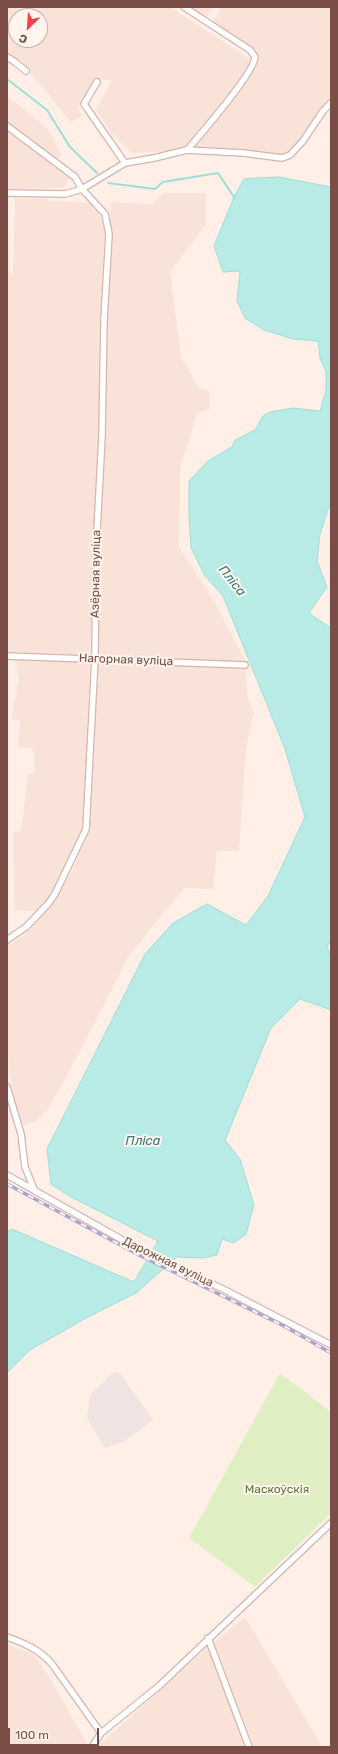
<!DOCTYPE html>
<html>
<head>
<meta charset="utf-8">
<style>
  body { margin:0 }
  #map { position:relative; width:338px; height:1754px; overflow:hidden; background:#ffefe7; font-family:Rubik,sans-serif }
  canvas { display:block }
  .frame { position:absolute; inset:0; border:8px solid #7c4d47; pointer-events:none }
  .north { position:absolute; left:8px; top:8px; width:40px; height:40px; box-sizing:border-box; background:#fff5ef; border:1px solid #cbb2ac; border-radius:50%; rotate:205deg; font-size:11px; font-weight:700; line-height:16px; text-align:center; color:#7c4d47 }
  .north::after { content:''; display:block; margin:auto; width:14px; height:18px; background:#f53f44; clip-path:polygon(50% 0,100% 100%,50% 72%,0 100%) }
  .scale { position:absolute; left:8px; top:1728px; width:91px; height:18px; box-sizing:border-box; border:2px solid #7c4d47; border-top:0; padding-left:5px; font-size:12px; line-height:14px; white-space:nowrap; color:#7c4d47; -webkit-text-stroke:3px #fff5ef; paint-order:stroke }
</style>
</head>
<body>
<div id="map">
<canvas width="338" height="1754"></canvas>
<div class="frame"></div>
<div class="north">С</div>
<div class="scale">100 m</div>
</div>
<script>
const g = document.querySelector('canvas').getContext('2d');
g.lineJoin = 'round';
function fill(path, color) { g.fillStyle = color; g.fill(path, 'evenodd'); }
function trace(path, color, width, dash) { g.strokeStyle = color; g.lineWidth = width; g.lineCap = dash ? 'butt' : 'round'; g.setLineDash(dash || []); g.stroke(path); }
function label(font, color, halo, rows, align = 'center') {
  g.font = font + ' Rubik,sans-serif'; g.lineWidth = 4; g.setLineDash([]); g.textBaseline = 'middle'; g.strokeStyle = halo; g.fillStyle = color; for (const [text, x, y, turn = 0] of rows) {
    g.save(); g.translate(x, y); g.rotate((+turn || 0) * Math.PI / 180); g.textAlign = isNaN(turn) ? turn : align; if (halo) g.strokeText(text, 0, 0); g.fillText(text, 0, 0); g.restore();
  }
}
fill(new Path2D(`
  M7,7H170L239,52L252,62L250,67L223,104L186,148L175,151L132,153L112,134L96,110L111,81L97,79L78,108L82,116L71,122L33,76L15,58L7,53ZM16,16H40V40H16Z
  M188,7H213L206,18Z
  M222,7H331V103L316,114L293,153L285,156L191,148L260,58L251,48L238,40L213,21Z
  M7,96L47,128L61,154L57,160L7,122Z
  M7,129L70,177L63,188L7,189Z
  M165,193H206V224L170,272L181,357L199,388L209,391L210,408L197,414L180,468L179,547L214,601L246,663L98,656L111,202L152,204Z
  M15,198L45,199L51,201L92,203L105,225L99,343L100,395L90,655L7,652V212L10,275L13,274Z
  M15,660L90,662L83,830L55,888L48,900L38,911L14,910L13,832L21,831L28,774L34,773V749L18,747L20,720L11,719L19,679Z
  M98,661L245,667L248,700L254,713L246,747L239,851H217L213,889L184,888L130,954L63,1083L42,1118L24,1126L16,1114L7,1052V947L26,934L51,906L73,869L89,829Z
  M245,1617L321,1745L323,1747H254L214,1642Z
  M7,1644L35,1656L51,1680L89,1747H7Z
  M208,1647L245,1747H97Z`), '#f9e2d7');
fill(new Path2D(`
  M114,1372L120,1373L153,1420L123,1442L105,1448L87,1419L89,1401L92,1393Z`), '#efe4e1');
fill(new Path2D(`
  M280,1373L331,1412V1513L255,1587L189,1538Z`), '#e0efc3');
const water = new Path2D(`
  M279,177L331,187V501L320,534L317,561L327,587L309,613L331,628V942L327,946L331,959V1010L300,999L271,1028L225,1140L240,1159L254,1205L246,1234L234,1243L222,1239L217,1255L203,1258L177,1257L136,1293L88,1317L30,1350L7,1373V1232L12,1229L134,1282L158,1241L69,1196L51,1184L47,1149L145,954L173,923L207,904L246,925L268,896L305,817L285,749L223,596L205,576L191,548L189,516V481L208,461L232,447L235,440L255,430L263,416L270,412L293,408L320,411L326,390V372L320,358L318,341L293,339L264,330L245,318L237,301L240,271L223,272L214,246L234,197L244,179Z`);
fill(water, '#b8ebe6');
trace(water, '#9dded8', 1);
trace(new Path2D(`
  M7,79L47,110L70,147L97,173
  M108,183L155,189L163,182L218,173L234,197`), '#9dded8', 2);
const minor = new Path2D(`
  M184,7L250,50L255,57C254,73 200,135 187,150
  M7,57L15,62L26,71
  M97,82L84,104L125,163
  M7,126L75,177L82,189L105,214L109,234L104,319L102,436L96,551L95,658L86,829L55,894L48,904L26,927L7,940
  M7,193L65,194L82,189L125,163L154,158L187,150L243,153L282,158L290,155L303,141L323,111L331,103
  M7,656L245,665
  M7,1087L21,1134L25,1167L34,1189
  M7,1175L135,1247L223,1289L331,1345
  M7,1637C24,1643 40,1650 52,1664L101,1733
  M208,1638L249,1747
  M92,1747L101,1733L159,1686L331,1523`);
trace(minor, '#d5b5ae', 8);
trace(minor, '#fff', 5.5);
const rail = new Path2D(`
  M7,1184L139,1255L284,1326L331,1353`);
trace(rail, '#aea3cb', 3.5);
trace(rail, '#fff5ef', 2, [6]);
label('12px', '#7c4d47', '#fff5ef', [
  ["Азёрная вуліца",96,574,-89],
  ["Нагорная вуліца",126,660,2],
  ["Дарожная вуліца",168,1262,26]
]);
label('12px', '#5b7739', '#fff5ef', [
  ["Маскоўскія",277,1490]
]);
label('italic 13px', '#367b75', '#fff5ef', [
  ["Пліса",232,581,51],
  ["Пліса",143,1141]
]);
</script>
</body>
</html>
